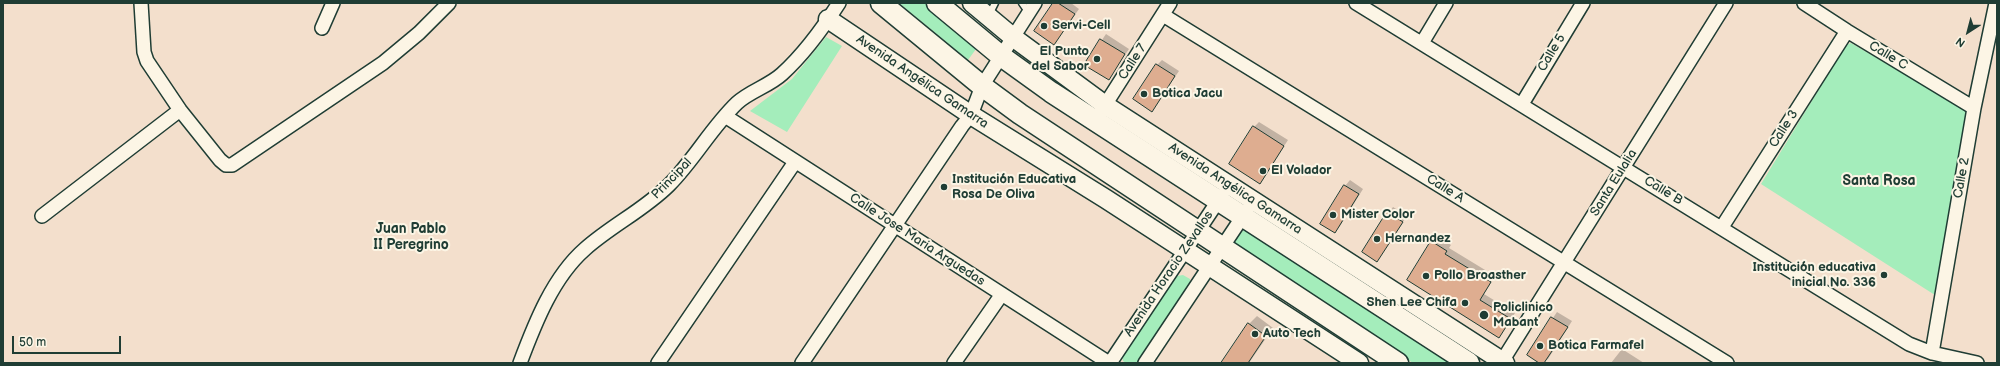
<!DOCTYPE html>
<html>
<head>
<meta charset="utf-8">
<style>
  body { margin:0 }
  #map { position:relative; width:2000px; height:366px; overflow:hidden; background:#f3dfcc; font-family:"Balsamiq Sans",sans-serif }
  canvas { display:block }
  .frame { position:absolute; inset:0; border:4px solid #1f3d34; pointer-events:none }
  .north { position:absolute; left:1948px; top:12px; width:40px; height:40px; -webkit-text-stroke:3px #fcf5e5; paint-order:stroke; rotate:216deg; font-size:11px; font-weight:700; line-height:16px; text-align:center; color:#1f3d34 }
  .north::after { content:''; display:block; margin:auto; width:14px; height:18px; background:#1f3d34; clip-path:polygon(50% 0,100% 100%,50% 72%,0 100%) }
  .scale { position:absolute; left:12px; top:336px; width:109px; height:18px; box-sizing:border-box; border:2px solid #1f3d34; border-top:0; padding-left:5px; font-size:12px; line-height:14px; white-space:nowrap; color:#1f3d34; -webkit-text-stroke:3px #fcf5e5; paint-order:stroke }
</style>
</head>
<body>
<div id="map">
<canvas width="2000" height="366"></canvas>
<div class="frame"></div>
<div class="north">N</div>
<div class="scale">50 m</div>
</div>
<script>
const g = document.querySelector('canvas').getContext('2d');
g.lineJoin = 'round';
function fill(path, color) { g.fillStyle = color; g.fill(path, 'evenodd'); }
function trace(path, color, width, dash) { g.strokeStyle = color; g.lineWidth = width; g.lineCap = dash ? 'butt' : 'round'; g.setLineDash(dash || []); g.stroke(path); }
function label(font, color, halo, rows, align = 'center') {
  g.font = font + ' "Balsamiq Sans",sans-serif'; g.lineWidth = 4; g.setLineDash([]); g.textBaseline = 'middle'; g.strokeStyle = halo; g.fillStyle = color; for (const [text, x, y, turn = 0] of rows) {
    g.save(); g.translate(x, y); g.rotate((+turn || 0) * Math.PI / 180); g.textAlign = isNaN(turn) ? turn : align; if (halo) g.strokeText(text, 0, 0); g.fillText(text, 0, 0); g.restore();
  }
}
fill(new Path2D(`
  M899,3H928L979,45L968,60Z
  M826,37L842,46L787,132L750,111L792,79Z
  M1851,43L1967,111L1938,297L1761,184L1846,45Z
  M1246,229L1454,363H1413L1234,248C1235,239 1238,233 1246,229Z
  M1183,275L1190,279L1191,285L1138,363H1126L1123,361L1122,355L1177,276Z`), '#a4edbb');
fill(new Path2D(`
  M1054,3H1071L1079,9L1054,44Z
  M1106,34L1129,49L1108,79L1085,65Z
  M1162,60L1179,71L1152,110L1157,65Z
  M1259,122L1288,140L1260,183L1254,127Z
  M1350,180L1363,189L1340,226L1335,232L1345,186Z
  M1393,207L1407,216L1377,260L1363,252Z
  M1437,236L1451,245L1449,248L1495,276L1484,294L1515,313L1499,337L1408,279L1432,241Z
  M1557,312L1572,321L1548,359L1541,363L1528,355Z
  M1257,316L1273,328L1249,363H1229L1249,324Z
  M1622,349L1644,363H1611Z`), '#0003');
const building = new Path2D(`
  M1053,3H1058L1075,14L1054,45L1034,31Z
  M1100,39L1125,54L1109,80L1084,65Z
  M1156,64L1175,76L1152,112L1133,99Z
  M1253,126L1284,146L1260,184L1229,164Z
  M1344,185L1359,194L1335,233L1320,224Z
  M1387,212L1403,222L1377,262L1362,252Z
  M1431,241L1447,251L1445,254L1491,282L1480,300L1511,319L1499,338L1407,280Z
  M1551,317L1568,327L1544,363H1539L1527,355Z
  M1248,323L1266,336L1248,363H1221Z`);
fill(building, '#dead90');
trace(building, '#1f3d34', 1);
const lane = new Path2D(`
  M1022,3L1029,13
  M989,15L995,3`);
const street = new Path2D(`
  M141,3L144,52L147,61L180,110L220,160L226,165H232L383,63L419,33L449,3
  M1356,3L1909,344L1932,353L1977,363
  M1804,3L1847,31L1974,108
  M1163,15L1727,363
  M322,28L333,3
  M1422,43L1446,3
  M1522,104L1583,3
  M1100,113L1170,3
  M725,116L1109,363
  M42,216L180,110
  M1722,227L1847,31
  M1932,353L1974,108L1996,3
  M520,363C535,323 553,277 585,249C612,225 644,210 669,185C694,160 711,128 737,103C750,91 769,86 782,74C804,54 823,28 839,3
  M658,363L795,162
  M802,363L962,126L971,115L982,86L1035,3
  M954,363L1002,294
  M1110,363L1222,195
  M1145,363L1247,210
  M1501,363L1726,3`);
const secondary = new Path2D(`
  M972,3L1014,38L1105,105L1505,363
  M828,19L971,115L1106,199L1359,363`);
const primary = new Path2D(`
  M881,3L982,86L1020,114L1398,363
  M937,3L1001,56L1051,92L1469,363`);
trace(lane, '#1f3d34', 9);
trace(street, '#1f3d34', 16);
trace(secondary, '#1f3d34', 21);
trace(primary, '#1f3d34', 23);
trace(lane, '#fcf5e5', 6);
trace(street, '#fcf5e5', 13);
trace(secondary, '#fcf5e5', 18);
trace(primary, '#fcf5e5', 20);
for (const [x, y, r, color] of [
  [1044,26,4,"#1f3d34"],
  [1097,59,4,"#1f3d34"],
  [1144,94,4,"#1f3d34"],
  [1263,171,4,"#1f3d34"],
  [944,187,4,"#1f3d34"],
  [1333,215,4,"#1f3d34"],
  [1377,239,4,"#1f3d34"],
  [1884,275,4,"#1f3d34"],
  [1426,276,4,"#1f3d34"],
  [1465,303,4,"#1f3d34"],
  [1484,315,5,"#1f3d34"],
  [1255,334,4,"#1f3d34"],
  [1540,346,4,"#1f3d34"]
]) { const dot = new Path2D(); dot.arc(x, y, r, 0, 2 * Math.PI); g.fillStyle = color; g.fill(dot); trace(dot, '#fcf5e5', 1.5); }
label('bold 13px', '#1f3d34', '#fcf5e5', [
  ["Servi-Cell",1052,26],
  ["El Punto",1089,52,"right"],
  ["del Sabor",1089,67,"right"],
  ["Botica Jacu",1152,94],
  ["El Volador",1271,171],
  ["Institución Educativa",952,180],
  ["Rosa De Oliva",952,195],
  ["Mister Color",1341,215],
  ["Hernandez",1385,239],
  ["Institución educativa",1876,268,"right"],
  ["inicial No. 336",1876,283,"right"],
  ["Pollo Broasther",1434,276],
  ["Shen Lee Chifa",1457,303,"right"],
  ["Policlinico",1493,308],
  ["Mabant",1493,323],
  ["Auto Tech",1263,334],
  ["Botica Farmafel",1548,346]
], 'left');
label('13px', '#1f3d34', '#fcf5e5', [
  ["Calle 5",1552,53,-59],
  ["Calle C",1888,56,31],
  ["Calle 7",1133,62,-57],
  ["Avenida Angélica Gamarra",922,82,34],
  ["Calle 3",1784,129,-57],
  ["Calle 2",1962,178,-80],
  ["Principal",672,179,-46],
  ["Santa Eulalia",1614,183,-58],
  ["Avenida Angélica Gamarra",1235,189,33],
  ["Calle A",1445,189,32],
  ["Calle B",1663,191,31],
  ["Calle Jose Maria Arguedas",917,240,33],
  ["Avenida Horacio Zevallos",1169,274,-56]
]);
label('bold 14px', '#1f3d34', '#fcf5e5', [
  ["Santa Rosa",1879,181],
  ["Juan Pablo",411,229],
  ["II Peregrino",411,245]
]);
</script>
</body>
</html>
